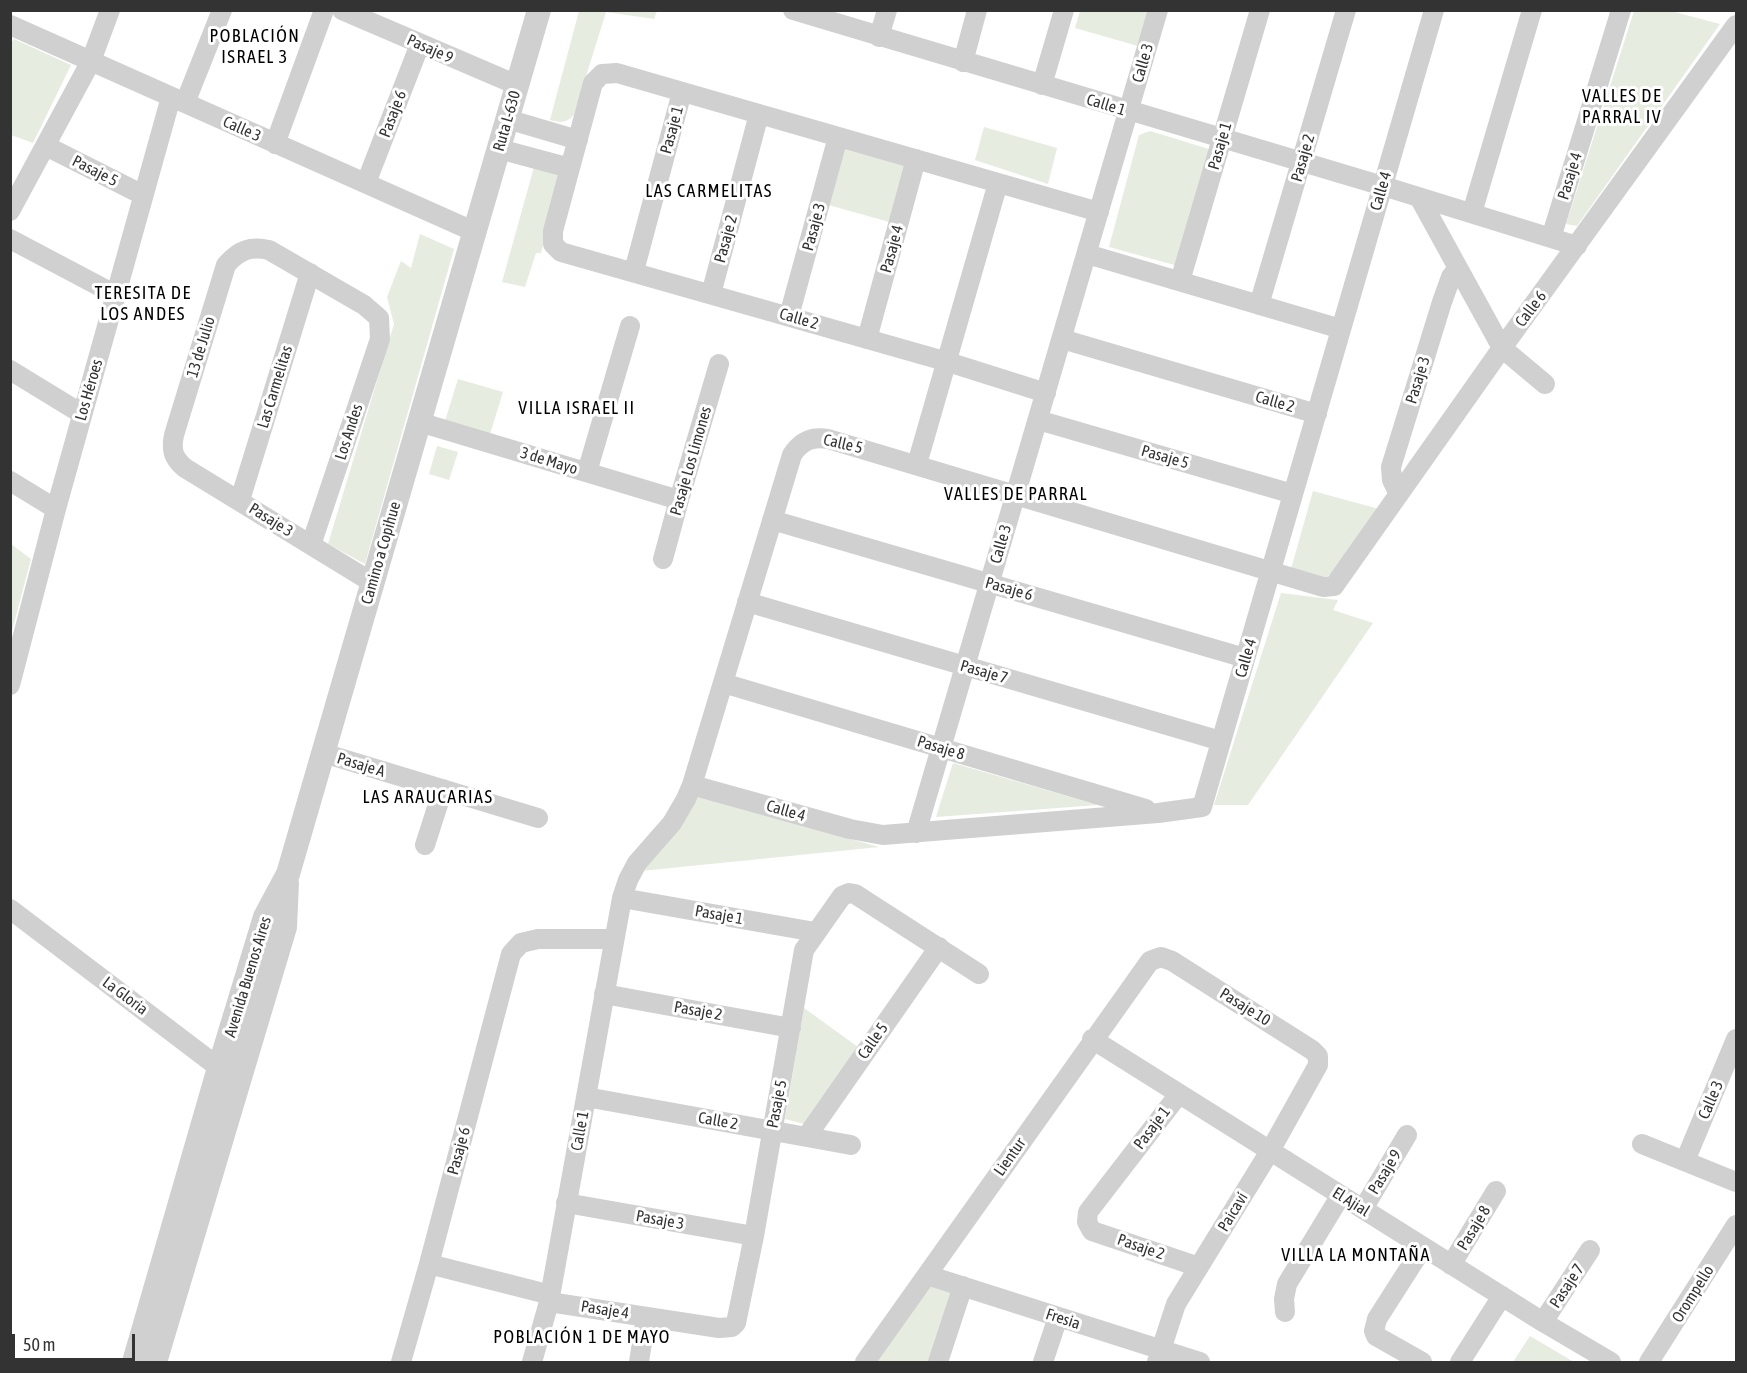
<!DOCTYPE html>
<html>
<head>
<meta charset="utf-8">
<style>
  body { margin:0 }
  #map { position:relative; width:1747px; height:1373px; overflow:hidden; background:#fff; font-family:"Asap Condensed",sans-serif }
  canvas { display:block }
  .frame { position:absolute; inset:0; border:12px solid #333; pointer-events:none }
  .scale { position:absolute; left:12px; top:1334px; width:123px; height:27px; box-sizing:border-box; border:3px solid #333; border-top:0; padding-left:8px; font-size:18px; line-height:21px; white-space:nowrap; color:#333; -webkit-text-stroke:4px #fff; paint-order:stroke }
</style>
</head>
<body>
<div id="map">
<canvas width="1747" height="1373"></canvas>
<div class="frame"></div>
<div class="scale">50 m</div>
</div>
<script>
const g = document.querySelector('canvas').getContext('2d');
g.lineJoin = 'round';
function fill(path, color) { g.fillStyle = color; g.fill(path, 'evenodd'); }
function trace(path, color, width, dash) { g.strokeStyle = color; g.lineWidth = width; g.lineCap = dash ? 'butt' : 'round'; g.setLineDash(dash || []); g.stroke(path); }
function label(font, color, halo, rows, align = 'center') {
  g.font = font + ' "Asap Condensed",sans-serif'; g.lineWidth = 6; g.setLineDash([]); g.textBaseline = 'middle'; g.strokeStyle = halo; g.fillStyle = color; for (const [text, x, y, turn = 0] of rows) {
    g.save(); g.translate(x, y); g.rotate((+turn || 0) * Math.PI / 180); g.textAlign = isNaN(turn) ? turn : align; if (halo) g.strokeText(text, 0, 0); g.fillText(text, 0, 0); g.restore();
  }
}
fill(new Path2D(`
  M579,11H657L654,19L606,12L574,115C566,123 561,123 550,120Z
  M1080,11H1149L1138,46L1075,28Z
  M1634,11H1671L1720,24L1577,226L1566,224Z
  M14,39L71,65L33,143L11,135L10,44Z
  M984,127L1057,148L1048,184L975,160Z
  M1150,131L1212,150L1178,266L1109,247L1139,135Z
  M841,143L910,162L893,223L825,204Z
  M534,167L557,174L560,181L541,253H536L525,287L502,282Z
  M420,234L454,249L365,564L328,544L394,324L387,297L401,261L411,268Z
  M458,379L503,392L490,434L445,421Z
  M437,446L458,452L449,480L429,474Z
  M1313,491L1379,509L1330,575L1320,578L1291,569Z
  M11,544L31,559L12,631L10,630Z
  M1281,593L1338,600L1333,610L1373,623L1248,805H1214Z
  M953,763L1098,805L936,817Z
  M696,796L879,847L641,871Z
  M804,1008L858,1047L804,1124L785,1119Z
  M929,1280L957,1289L934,1362H871Z
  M1530,1336L1574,1362H1513Z`), '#e6ecdf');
trace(new Path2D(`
  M342,10L517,85
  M793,10L1383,186L1577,246
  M10,25L475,232
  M879,37L887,10
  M963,62L977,10
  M1042,85L1064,10
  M185,103L222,10
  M507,119L578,140
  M275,144L324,10
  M46,146L143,195
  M499,149L570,168
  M366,183L420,44
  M1419,197L1502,348L1545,384
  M10,211L91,61L110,10
  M1472,213L1532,10
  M1551,238L1621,10
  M10,239L116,295
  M1087,254L1341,329
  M634,271L682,92
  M1180,281L1260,10
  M711,294L759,114
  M1259,305L1346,10
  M789,316L838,137
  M867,339L916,159
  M1062,339L1317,414
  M10,370L82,414
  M1046,393L948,362L561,252L553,244V231L593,83L602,74L617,73L1099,212
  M1038,420L1293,494
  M419,422L679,500
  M917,464L998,183
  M587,472L630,326
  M10,481L56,509
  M1399,494L1392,480L1391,467L1442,302L1451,277L1458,268
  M240,500L310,273
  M772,520L1245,658
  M311,545L380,339L379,318L364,305L269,250C250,246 239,250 226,265L174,435C171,450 173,458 185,468L373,583
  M663,559L679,500L719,364
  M747,602L1221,741
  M723,683L1146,809
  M10,685L56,509L171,97
  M323,753L538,818
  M692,785L850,829L883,835L1158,813L1202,807L1434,10
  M916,833L1158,10
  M425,845L443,789
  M622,898L815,932
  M10,909L230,1076
  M604,994L791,1028
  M1092,1039L1543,1322L1611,1362
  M1179,1094L1088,1212L1087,1222L1092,1231L1199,1267
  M586,1097L851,1145
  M807,1136L939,947
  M1642,1144L1736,1182
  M1685,1161L1736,1039
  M566,1203L754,1236
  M1363,1209L1407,1135
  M429,1264L551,1295
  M1451,1265L1496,1191
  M927,1275L1200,1362
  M549,1302L719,1328L732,1327L736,1323L754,1236L804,950L842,896L849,893L855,894L979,974
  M1285,1312L1284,1299L1287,1284L1341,1195
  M1543,1322L1590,1250
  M401,1362L429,1264L511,954L521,943L538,939H614
  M532,1362L549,1302L622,898L628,880L637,863L672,823L686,799L692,785L792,455C801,441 812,436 828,439L1323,587L1334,586L1502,348L1736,25
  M639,1362L646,1317
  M865,1362L1150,961L1161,957L1172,961L1312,1050L1318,1056V1065L1270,1151L1176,1304L1157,1362
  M938,1362L963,1286
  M1043,1362L1058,1317
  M1422,1362L1376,1336L1374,1331L1377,1319L1423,1247
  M1460,1362L1502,1296
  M1649,1362L1736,1225`), '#d0d0d0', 20);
trace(new Path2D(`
  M134,1362L219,1068L265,917L288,874L539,10
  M155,1362L285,927L287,883`), '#d0d0d0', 24);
label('16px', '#333', '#fff', [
  ["Pasaje 9",430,49,24],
  ["Calle 3",1143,63,-74],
  ["Calle 1",1106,105,17],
  ["Pasaje 6",393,114,-69],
  ["Ruta L-630",507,121,-74],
  ["Calle 3",242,129,24],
  ["Pasaje 1",672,130,-75],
  ["Pasaje 1",1220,146,-74],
  ["Pasaje 2",1303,158,-74],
  ["Pasaje 5",95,171,27],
  ["Pasaje 4",1570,176,-73],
  ["Calle 4",1381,191,-74],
  ["Pasaje 3",814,227,-75],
  ["Pasaje 2",726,239,-75],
  ["Pasaje 4",892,249,-75],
  ["Calle 6",1531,309,-53],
  ["Calle 2",799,319,16],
  ["13 de Julio",201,347,-73],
  ["Pasaje 3",1418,380,-73],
  ["Las Carmelitas",275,387,-73],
  ["Los Héroes",89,390,-74],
  ["Calle 2",1275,402,16],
  ["Los Andes",349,432,-72],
  ["Calle 5",843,444,13],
  ["Pasaje 5",1165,457,16],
  ["3 de Mayo",549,461,17],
  ["Pasaje Los Limones",691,461,-74],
  ["Pasaje 3",271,520,32],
  ["Calle 3",1001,544,-74],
  ["Camino a Copihue",381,553,-74],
  ["Pasaje 6",1009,589,16],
  ["Calle 4",1246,658,-74],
  ["Pasaje 7",984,672,16],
  ["Pasaje 8",941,748,17],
  ["Pasaje A",361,765,17],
  ["Calle 4",786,811,16],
  ["Pasaje 1",719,915,10],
  ["Avenida Buenos Aires",248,977,-73],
  ["La Gloria",125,996,37],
  ["Pasaje 10",1245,1007,32],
  ["Pasaje 2",698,1011,10],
  ["Calle 5",873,1041,-55],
  ["Calle 3",1711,1100,-67],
  ["Pasaje 5",777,1104,-79],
  ["Calle 2",718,1121,10],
  ["Pasaje 1",1152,1128,-53],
  ["Calle 1",580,1131,-80],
  ["Pasaje 6",459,1151,-75],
  ["Lientur",1010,1157,-55],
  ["Pasaje 9",1385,1172,-59],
  ["El Ajial",1351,1202,32],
  ["Paicaví",1233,1212,-59],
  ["Pasaje 3",660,1220,10],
  ["Pasaje 8",1474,1228,-59],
  ["Pasaje 2",1141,1247,19],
  ["Pasaje 7",1567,1286,-57],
  ["Orompello",1693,1294,-58],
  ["Pasaje 4",605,1310,9],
  ["Fresia",1063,1319,18]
]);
g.letterSpacing = '1.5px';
label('18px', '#000', '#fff', [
  ["POBLACIÓN",255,36],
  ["ISRAEL 3",255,57],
  ["VALLES DE",1622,96],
  ["PARRAL IV",1622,117],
  ["LAS CARMELITAS",709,191],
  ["TERESITA DE",143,293],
  ["LOS ANDES",143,314],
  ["VILLA ISRAEL II",577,408],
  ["VALLES DE PARRAL",1016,494],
  ["LAS ARAUCARIAS",428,797],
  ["VILLA LA MONTAÑA",1356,1255],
  ["POBLACIÓN 1 DE MAYO",582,1337]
]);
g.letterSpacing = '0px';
</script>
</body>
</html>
